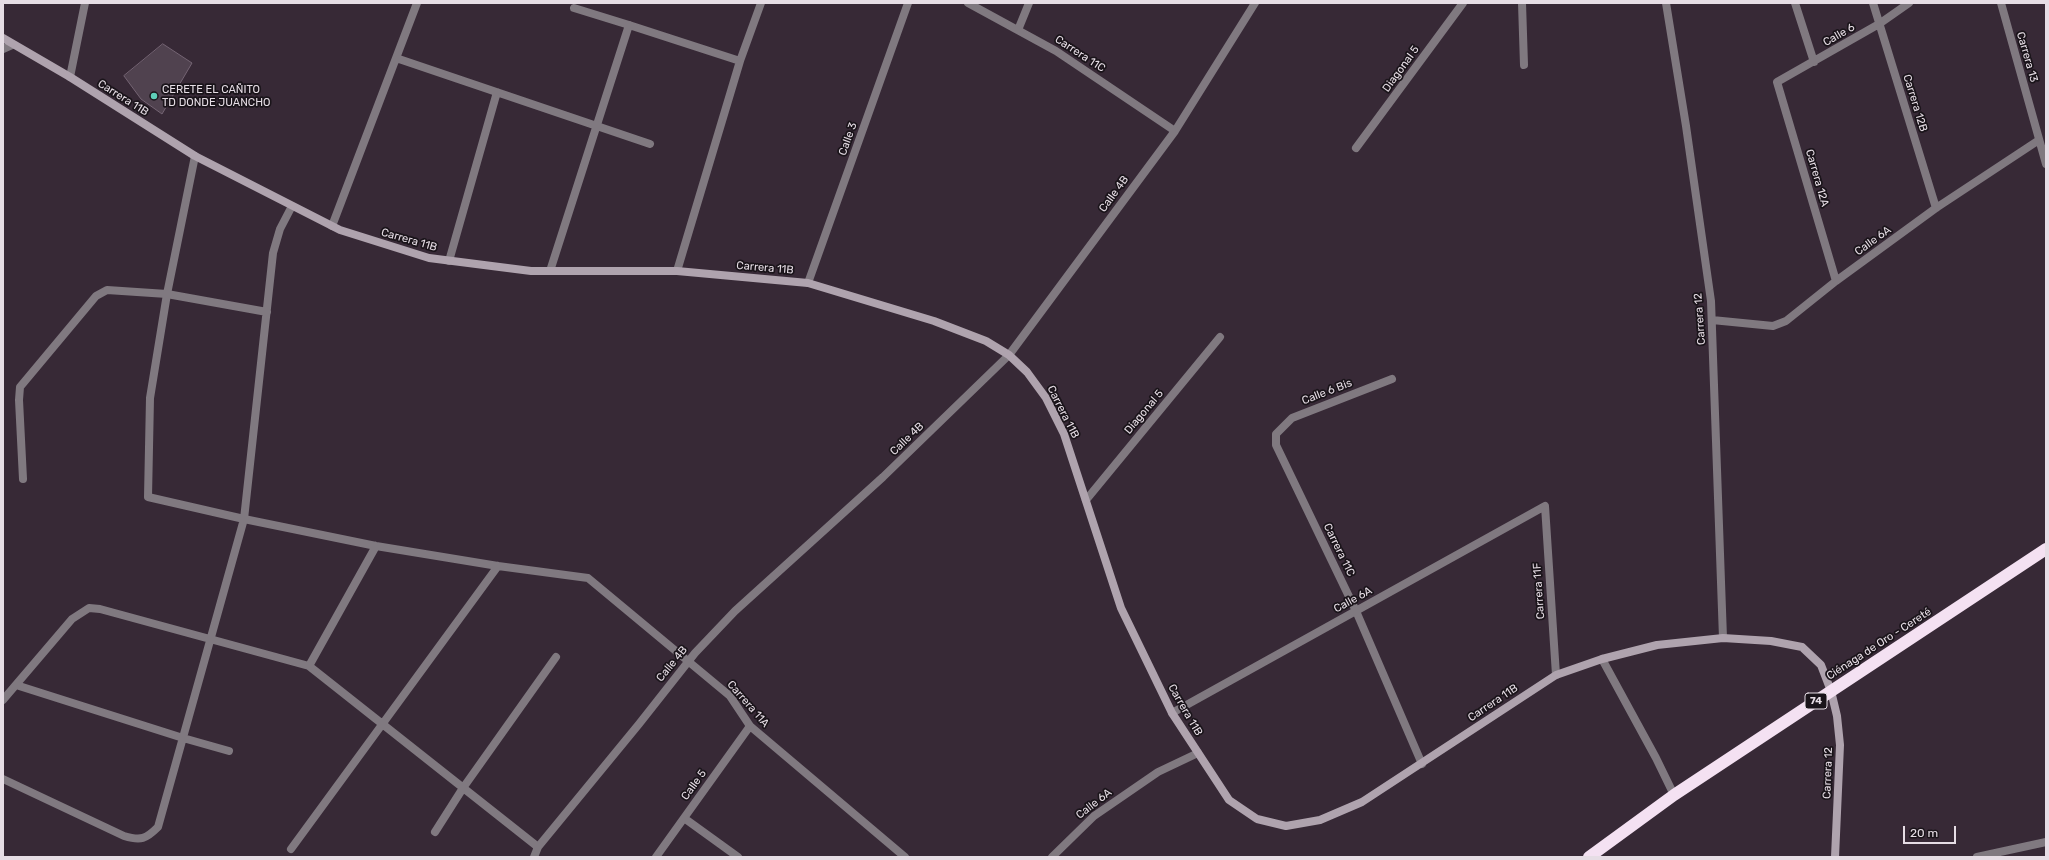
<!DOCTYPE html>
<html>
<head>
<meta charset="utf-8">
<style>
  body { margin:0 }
  #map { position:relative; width:2049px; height:860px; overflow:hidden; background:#372936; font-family:Rubik,sans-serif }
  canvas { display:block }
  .frame { position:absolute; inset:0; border:4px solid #e6dde5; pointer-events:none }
  .scale { position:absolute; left:1903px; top:826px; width:53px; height:18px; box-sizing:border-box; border:2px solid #e6dde5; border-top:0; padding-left:5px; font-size:12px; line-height:14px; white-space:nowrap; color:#e6dde5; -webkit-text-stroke:3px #1a141a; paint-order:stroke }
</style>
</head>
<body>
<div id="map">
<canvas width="2049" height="860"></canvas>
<div class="frame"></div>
<div class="scale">20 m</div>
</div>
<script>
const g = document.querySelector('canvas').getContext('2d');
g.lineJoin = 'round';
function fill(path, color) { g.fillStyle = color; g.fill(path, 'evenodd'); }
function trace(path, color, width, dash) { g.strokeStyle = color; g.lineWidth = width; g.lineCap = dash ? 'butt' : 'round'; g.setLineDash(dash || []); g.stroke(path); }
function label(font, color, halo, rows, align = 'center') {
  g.font = font + ' Rubik,sans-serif'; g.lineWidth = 3.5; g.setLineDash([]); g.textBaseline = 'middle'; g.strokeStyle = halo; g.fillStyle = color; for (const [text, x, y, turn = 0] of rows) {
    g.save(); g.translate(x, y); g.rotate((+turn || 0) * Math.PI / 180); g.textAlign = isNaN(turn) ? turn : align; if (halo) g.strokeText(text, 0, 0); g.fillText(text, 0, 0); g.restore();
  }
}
const building = new Path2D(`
  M163,44L192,63L162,114L141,99L124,76Z`);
fill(building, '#50424f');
trace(building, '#746473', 1);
trace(new Path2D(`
  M1522,3L1524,65
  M574,8L629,25
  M1602,659L1656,758L1674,795`), '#807980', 8);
trace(new Path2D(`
  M968,3L1056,51L1175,131
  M1666,3L1686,126L1711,301L1723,638
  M1795,3L1814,62
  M1873,3L1936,208
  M2001,3L2046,164
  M1018,30L1029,3
  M3,49L12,45
  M396,58L650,144
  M70,77L85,3
  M1356,148L1463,3
  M195,156L167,294L150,398L148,497L244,519L376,546L498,566L588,578L730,696L750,726L905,857
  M332,226L417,3
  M449,261L497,92
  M550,271L629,25L740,61
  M677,271L740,61L761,3
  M1836,281L1777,82L1879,24L1909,3
  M808,283L908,3
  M1712,320L1773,326L1786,321L1836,281L1936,208L2039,140
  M1392,379L1292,418L1276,434V445L1356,611L1422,764
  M23,479L19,400L20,387L96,296L107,290L167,294L267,312
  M1086,500L1220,337
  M309,666L376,546
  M16,685L183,738L229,751
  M3,700L72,619L89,608L100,609L309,666L538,847
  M1172,713L1545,506L1556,675
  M3,779L124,836C141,841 146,839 158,827L244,519L273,253L280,229L292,206
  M684,818L738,857
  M435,832L463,788L556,657
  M291,849L498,566
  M534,857L538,847L639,724L695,653L735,611L883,477L1009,355L1175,131L1255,3
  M656,857L750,726
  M1052,857L1094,816L1158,772L1198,753
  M1977,857L2046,842`), '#807980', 8);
trace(new Path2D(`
  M3,38L70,77L195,156L340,230L429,258L531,271H677L808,283L934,321L986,341L1009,355L1027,372L1046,398L1064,434L1121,608L1172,713L1229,800L1257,819L1286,826L1320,820L1362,802L1556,675L1602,659L1657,645L1723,638L1771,641L1802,647L1821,665L1831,691L1837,716L1840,745L1835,857`), '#afa3ae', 8);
trace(new Path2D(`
  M1589,857L1674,795L2046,549`), '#f4e1f2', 12);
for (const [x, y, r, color] of [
  [154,96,4,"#5eceb8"]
]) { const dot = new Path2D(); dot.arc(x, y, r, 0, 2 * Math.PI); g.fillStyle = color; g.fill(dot); trace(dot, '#1a141a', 1.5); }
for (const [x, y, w] of [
  [1816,701,22]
]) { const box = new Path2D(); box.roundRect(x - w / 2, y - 8, w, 16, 3); g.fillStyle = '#1a141a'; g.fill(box); trace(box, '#e6dde5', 1); }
label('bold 10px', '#e6dde5', null, [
  ["74",1816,701]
]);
label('11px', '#e6dde5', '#1a141a', [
  ["Calle 6",1839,35,-30],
  ["Carrera 11C",1080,54,33],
  ["Carrera 13",2027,57,74],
  ["Diagonal 5",1401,69,-54],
  ["Carrera 11B",123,98,32],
  ["Carrera 12B",1915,103,73],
  ["Calle 3",848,139,-70],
  ["Carrera 12A",1817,178,74],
  ["Calle 4B",1114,194,-54],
  ["Carrera 11B",409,240,16],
  ["Calle 6A",1873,241,-36],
  ["Carrera 11B",765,268,5],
  ["Carrera 12",1700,319,-94],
  ["Calle 6 Bis",1327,392,-21],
  ["Carrera 11B",1063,412,63],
  ["Diagonal 5",1144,412,-50],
  ["Calle 4B",907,439,-44],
  ["Carrera 11C",1339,550,64],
  ["Carrera 11F",1539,591,-94],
  ["Calle 6A",1353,600,-29],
  ["Ciénaga de Oro - Cereté",1879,644,-33],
  ["Calle 4B",672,664,-51],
  ["Carrera 11B",1493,703,-34],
  ["Carrera 11A",748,704,49],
  ["Carrera 11B",1185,710,60],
  ["Carrera 12",1828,773,-88],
  ["Calle 5",694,785,-54],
  ["Calle 6A",1094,804,-38]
]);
label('11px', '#e6dde5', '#1a141a', [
  ["CERETE EL CAÑITO",162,90],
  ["TD DONDE JUANCHO",162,103]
], 'left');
</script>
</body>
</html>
